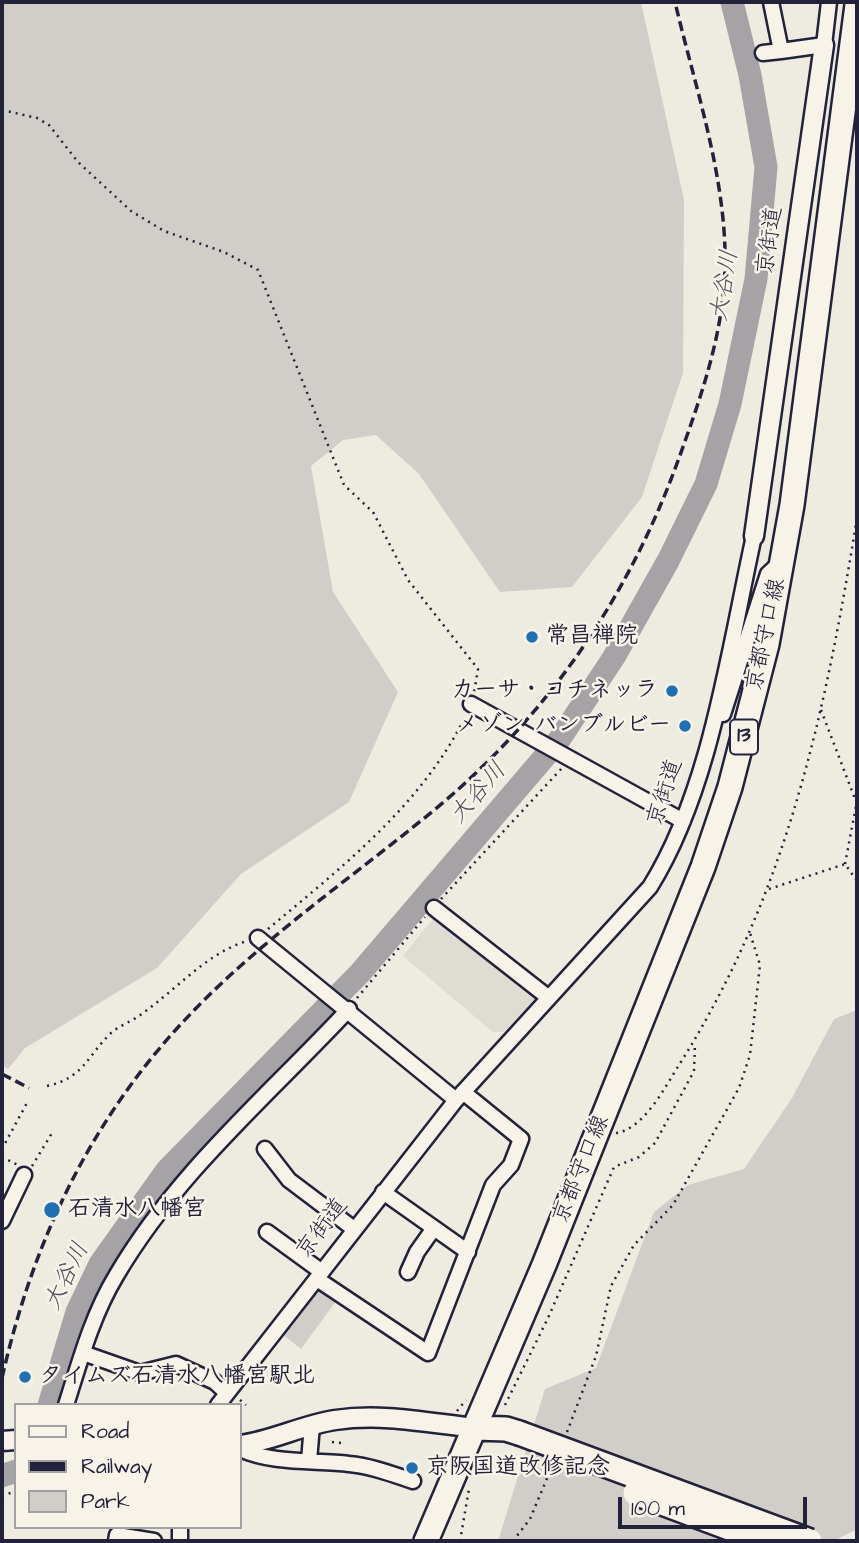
<!DOCTYPE html>
<html>
<head>
<meta charset="utf-8">
<style>
  body { margin:0 }
  #map { position:relative; width:859px; height:1543px; overflow:hidden; background:#eeebe1; font-family:"Architects Daughter",sans-serif }
  canvas { display:block }
  .frame { position:absolute; inset:0; border:4px solid #22223b; pointer-events:none }
  .legend { position:absolute; left:14px; top:1403px; width:228px; height:126px; box-sizing:border-box; background:#f7f3e8; border:2px solid #a29fa3; margin:0; padding:9px 12px; list-style:none; font-size:21px; color:#22223b }
  .legend li { display:flex; align-items:center; gap:14px; height:35px }
  .legend b { width:35px; border:2px solid #a29fa3 }
  .scale { position:absolute; left:618px; top:1497px; width:189px; height:32px; box-sizing:border-box; border:4px solid #22223b; border-top:0; padding-left:9px; font-size:21px; line-height:24px; white-space:nowrap; color:#22223b; -webkit-text-stroke:5px #f7f3e8; paint-order:stroke }
</style>
</head>
<body>
<div id="map">
<canvas width="859" height="1543"></canvas>
<div class="frame"></div>
<ul class="legend">
<li><b style="height:9px;background:#f7f3e8"></b>Road</li>
<li><b style="height:9px;background:#22223b"></b>Railway</li>
<li><b style="height:19px;background:#d1cdc9"></b>Park</li>
</ul>
<div class="scale">100 m</div>
</div>
<script>
const g = document.querySelector('canvas').getContext('2d');
g.lineJoin = 'round';
function fill(path, color) { g.fillStyle = color; g.fill(path, 'evenodd'); }
function trace(path, color, width, dash) { g.strokeStyle = color; g.lineWidth = width; g.lineCap = dash ? 'butt' : 'round'; g.setLineDash(dash || []); g.stroke(path); }
function label(font, color, halo, rows, align = 'center') {
  g.font = font + ' "Architects Daughter","Klee One",sans-serif'; g.lineWidth = 5; g.setLineDash([]); g.textBaseline = 'middle'; g.strokeStyle = halo; g.fillStyle = color; for (const [text, x, y, turn = 0] of rows) {
    g.save(); g.translate(x, y); g.rotate((+turn || 0) * Math.PI / 180); g.textAlign = isNaN(turn) ? turn : align; if (halo) g.strokeText(text, 0, 0); g.fillText(text, 0, 0); g.restore();
  }
}
fill(new Path2D(`
  M436,915L538,997L504,1032H493L403,956Z`), '#dfdcd4');
fill(new Path2D(`
  M2,2H641L684,200L683,373L642,497L572,587L500,592L419,474L376,435L343,440L311,466L333,592L398,692L349,802L241,874L157,968L25,1048L8,1069L2,1065Z
  M857,1010V1529L834,1541H498L545,1389L596,1368L654,1212L688,1185L744,1169L792,1098L834,1019Z
  M318,1287L336,1301L301,1349L282,1334Z`), '#d1cdc9');
trace(new Path2D(`
  M49,1405L77,1312L100,1264L167,1170L360,973L559,740L614,657L668,561L706,484L730,404L756,279L766,167L750,75L732,2
  M2,1476L16,1471`), '#a6a3a6', 23);
const minor = new Path2D(`
  M771,2L781,51L824,45L829,2
  M763,53L781,51
  M471,704L683,821
  M723,714L768,574L781,562
  M434,908L549,998
  M258,938L456,1100
  M265,1149L289,1180L354,1229
  M383,1192L468,1252
  M2,1221L24,1175
  M267,1232L322,1272
  M408,1272L417,1252L434,1228
  M317,1279L428,1353L493,1185L511,1165L521,1139L463,1092
  M83,1353L140,1373L176,1364L215,1382L227,1393
  M66,1405C80,1361 92,1316 116,1276C177,1172 268,1096 349,1009
  M218,1405L456,1100L650,887C711,789 729,649 754,536
  M240,1449C272,1464 314,1460 349,1464C371,1466 392,1474 413,1481
  M309,1461L312,1425
  M180,1527V1541
  M116,1541L117,1535L154,1541`);
const tertiary = new Path2D(`
  M754,536L824,45
  M2,1441L16,1440
  M240,1445C272,1441 302,1425 335,1420C384,1413 428,1423 476,1428`);
const primary = new Path2D(`
  M476,1428L506,1429L519,1433
  M426,1541L544,1265L703,867L730,787L767,644L792,505L857,5`);
trace(minor, '#22223b', 19);
trace(tertiary, '#22223b', 23);
trace(primary, '#22223b', 28);
trace(new Path2D(`
  M2,110L37,118L49,125L78,162L131,211L164,231L224,252L258,270L344,485L373,512L408,580L478,669L474,693
  M821,710L857,804
  M845,864L856,806
  M769,889L845,864L857,881
  M441,899L562,768
  M268,929C342,867 423,804 466,715
  M357,998L425,917
  M47,1086C84,1078 87,1056 111,1033C120,1025 133,1021 143,1013C177,989 207,953 247,941
  M616,1133C644,1129 665,1087 679,1065C787,894 825,715 857,518
  M2,1149L28,1101
  M2,1157L18,1165
  M32,1166L52,1133
  M240,1400L246,1405
  M505,1405L548,1318L614,1167L639,1157L655,1143L694,1071L695,1044
  M457,1411L466,1400
  M567,1432L596,1356L611,1286L634,1245L673,1205L739,1088L750,1055L760,965L750,933
  M332,1442L341,1443
  M2,1496L16,1491
  M460,1541L469,1489
  M513,1541L530,1519L553,1464`), '#22223b', 2.5, [2, 5]);
trace(minor, '#f7f3e8', 14);
trace(tertiary, '#f7f3e8', 18);
trace(primary, '#f7f3e8', 23);
trace(new Path2D(`
  M2,1074L29,1088
  M2,1378C32,1245 88,1124 182,1023C256,943 349,880 433,811C547,717 629,597 679,458C703,391 727,324 725,251C723,167 694,83 675,2`), '#22223b', 3.5, [10, 5]);
const primaryBridge = new Path2D(`
  M519,1433L810,1541
  M635,1493L764,1541`);
trace(primaryBridge, '#22223b', 28, []);
trace(primaryBridge, '#f7f3e8', 23);
for (const [x, y, r, color] of [
  [532,637,7,"#1f6fb2"],
  [672,691,7,"#1f6fb2"],
  [685,726,7,"#1f6fb2"],
  [52,1210,9,"#1f6fb2"],
  [25,1377,7,"#1f6fb2"],
  [412,1468,7,"#1f6fb2"]
]) { const dot = new Path2D(); dot.arc(x, y, r, 0, 2 * Math.PI); g.fillStyle = color; g.fill(dot); trace(dot, '#f7f3e8', 2.5); }
for (const [x, y, w] of [
  [744,737,28]
]) { const box = new Path2D(); box.roundRect(x - w / 2, y - 17.5, w, 35, 5); g.fillStyle = '#f7f3e8'; g.fill(box); trace(box, '#22223b', 2); }
label('bold 21px', '#22223b', null, [
  ["13",744,737]
]);
label('23px', '#22223b', '#f7f3e8', [
  ["京街道",771,241,-82],
  ["京都守口線",767,635,-78],
  ["京街道",666,793,-72],
  ["京都守口線",582,1170,-68],
  ["京街道",323,1229,-53]
]);
label('bold 23px', '#22223b', '#f7f3e8', [
  ["常昌禅院",546,637],
  ["カーサ・コチネッラ",658,691,"right"],
  ["メゾン バンブルビー",671,726,"right"],
  ["石清水八幡宮",68,1210],
  ["タイムズ石清水八幡宮駅北",39,1377],
  ["京阪国道改修記念",426,1468]
], 'left');
label('italic 24px', '#504f60', '#f7f3e8', [
  ["大谷川",726,286,-81],
  ["大谷川",479,794,-49],
  ["大谷川",68,1277,-64]
]);
</script>
</body>
</html>
